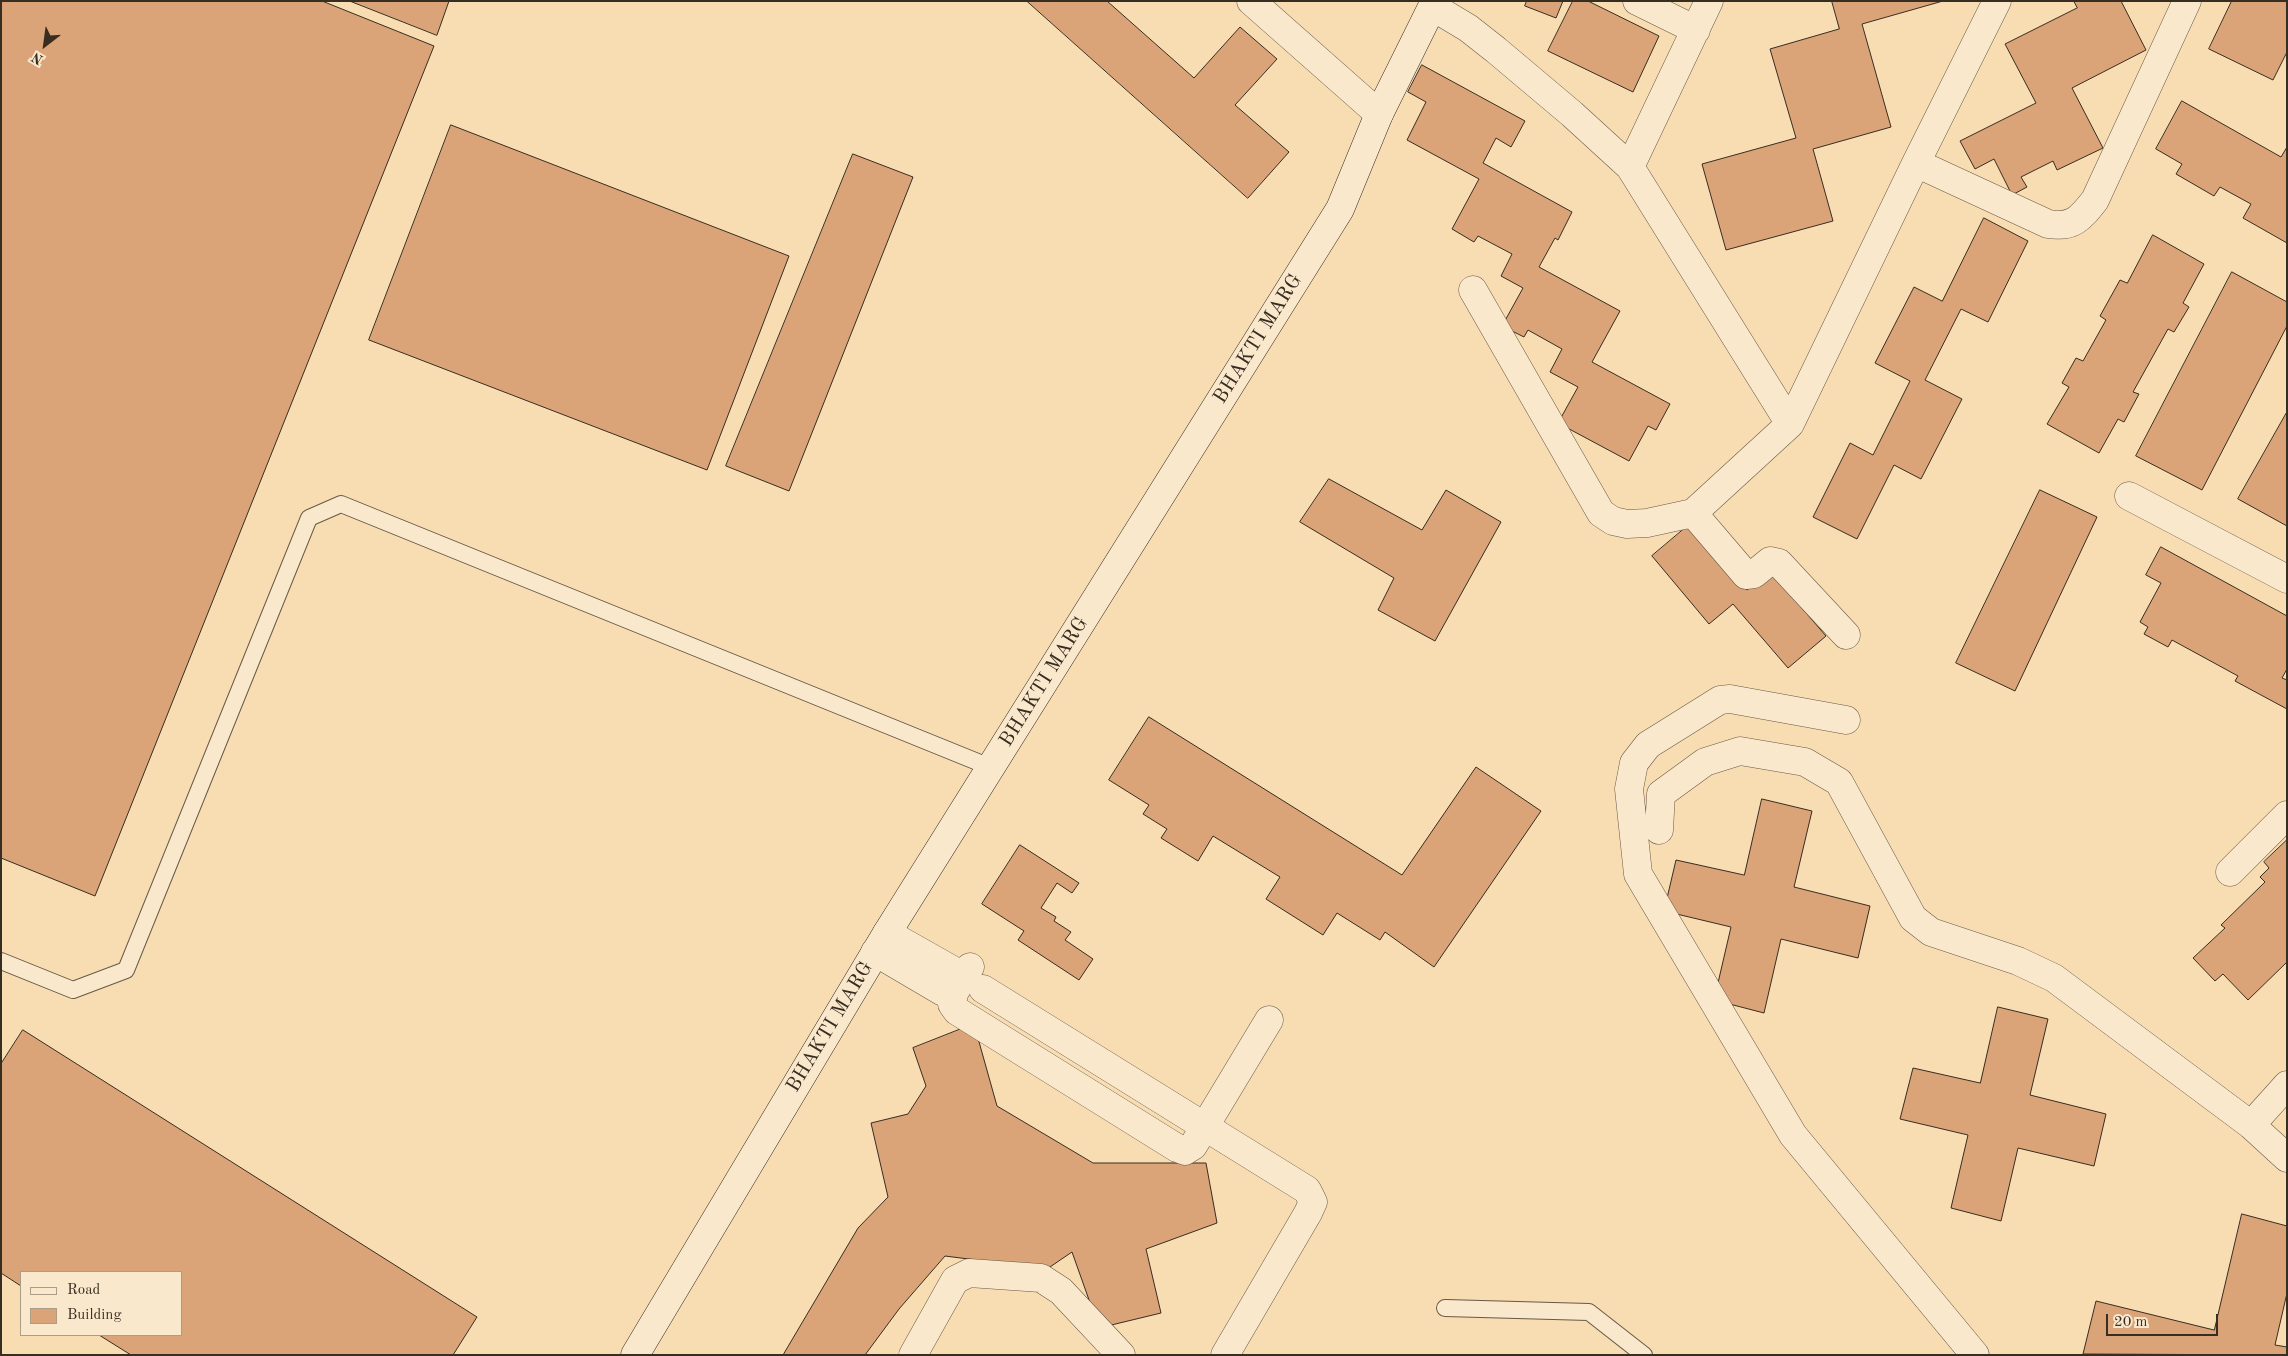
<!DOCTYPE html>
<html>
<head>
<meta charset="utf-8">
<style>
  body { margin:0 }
  #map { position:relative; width:2288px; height:1356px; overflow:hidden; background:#f8dcb2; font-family:"Old Standard TT",serif }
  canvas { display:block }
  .frame { position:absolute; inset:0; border:2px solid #372d21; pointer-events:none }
  .legend { position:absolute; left:20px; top:1271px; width:162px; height:65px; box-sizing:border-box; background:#fae8cd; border:1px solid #ac9d88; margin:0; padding:6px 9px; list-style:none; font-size:15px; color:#372d21 }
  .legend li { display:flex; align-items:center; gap:10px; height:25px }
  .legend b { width:25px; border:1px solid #ac9d88 }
  .north { position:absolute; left:20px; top:20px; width:50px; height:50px; -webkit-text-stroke:4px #fae8cd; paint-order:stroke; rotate:210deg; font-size:14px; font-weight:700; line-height:20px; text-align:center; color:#372d21 }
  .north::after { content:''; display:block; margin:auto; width:18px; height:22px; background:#372d21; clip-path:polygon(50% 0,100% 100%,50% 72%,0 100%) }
  .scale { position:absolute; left:2106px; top:1314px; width:112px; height:22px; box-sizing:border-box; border:2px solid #372d21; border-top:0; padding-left:6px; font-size:15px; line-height:18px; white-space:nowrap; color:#372d21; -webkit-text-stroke:4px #fae8cd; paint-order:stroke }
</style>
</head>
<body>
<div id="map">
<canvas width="2288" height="1356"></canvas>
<div class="frame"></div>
<ul class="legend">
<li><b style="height:6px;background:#fae8cd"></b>Road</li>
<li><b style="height:14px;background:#dba378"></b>Building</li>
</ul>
<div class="north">N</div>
<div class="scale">20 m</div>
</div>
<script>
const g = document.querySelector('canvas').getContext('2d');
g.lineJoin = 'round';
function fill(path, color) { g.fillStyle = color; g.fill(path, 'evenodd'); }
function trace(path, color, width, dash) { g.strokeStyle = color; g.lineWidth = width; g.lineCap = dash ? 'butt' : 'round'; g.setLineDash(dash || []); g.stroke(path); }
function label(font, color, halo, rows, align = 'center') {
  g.font = font + ' "Old Standard TT",serif'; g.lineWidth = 4.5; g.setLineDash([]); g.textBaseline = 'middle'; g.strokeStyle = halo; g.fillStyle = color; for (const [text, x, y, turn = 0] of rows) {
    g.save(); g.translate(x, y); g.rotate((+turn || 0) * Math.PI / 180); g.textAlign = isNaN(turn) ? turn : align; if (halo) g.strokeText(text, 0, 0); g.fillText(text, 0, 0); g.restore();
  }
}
const building = new Path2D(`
  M1,1H322L434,46L95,896L1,858Z
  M350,1H449L437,35Z
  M1027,1H1107L1194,78L1240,27L1277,59L1235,105L1289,152L1248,198Z
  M1527,1H1563L1556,18L1525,6Z
  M1573,1H1588L1659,36L1633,92L1548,51Z
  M1832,1H1943L1862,24L1891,127L1813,149L1833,221L1726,250L1702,164L1796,138L1770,49L1839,29Z
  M2074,1H2121L2146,50L2072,88L2103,148L2057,170L2053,161L2021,177L2027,187L2012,195L1994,159L1975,169L1960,141L2036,103L2005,44L2077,8Z
  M2232,1H2287V52L2273,80L2209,49Z
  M1422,65L1525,121L1511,147L1496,138L1483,163L1572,212L1558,240L1555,238L1539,267L1620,311L1592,362L1670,404L1656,430L1648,426L1629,461L1558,423L1578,387L1550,372L1562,349L1528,330L1524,337L1502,326L1523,288L1501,276L1512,254L1478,236L1474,242L1452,229L1479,179L1407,140L1426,102L1408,92Z
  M2182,101L2281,157L2287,147V243L2243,218L2251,204L2220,187L2214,196L2176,174L2182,164L2156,149Z
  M451,125L789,256L707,470L369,340Z
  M853,154L913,177L789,491L726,466Z
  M1984,218L2028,241L1988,322L1961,309L1925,380L1962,399L1921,479L1894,465L1857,539L1813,517L1850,443L1873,455L1910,381L1875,363L1914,287L1942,301Z
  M2153,235L2204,264L2183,303L2189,307L2174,332L2168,329L2133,392L2139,394L2124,422L2118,419L2099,453L2047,424L2069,387L2062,383L2076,358L2083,361L2106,320L2100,316L2120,280L2127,283Z
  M2232,272L2287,302V326L2202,490L2136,456Z
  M2287,412V526L2238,499Z
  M1329,479L1422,530L1446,490L1501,522L1435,641L1378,610L1394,578L1300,522Z
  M2040,490L2097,517L2015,691L1956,663Z
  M1690,524L1747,590L1770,571L1826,636L1788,668L1733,604L1709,624L1652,556Z
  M2161,547L2287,616V669L2282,678L2287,680V709L2235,681L2238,676L2172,640L2168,647L2144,634L2148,627L2140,622L2161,583L2146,575Z
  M1149,717L1402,875L1476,767L1541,811L1434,967L1385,932L1380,940L1337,913L1323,935L1266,899L1280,877L1213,836L1198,861L1161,838L1167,829L1143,814L1149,805L1109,780Z
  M1762,799L1812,811L1794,887L1870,906L1858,958L1781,939L1764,1013L1714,1000L1731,927L1664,911L1676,860L1744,875Z
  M2287,840V962L2248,1000L2223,974L2215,981L2193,958L2225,928L2221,925L2265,882L2260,877L2269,868L2264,862Z
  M1020,845L1079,883L1072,893L1057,883L1041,908L1056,917L1054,921L1071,932L1065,940L1093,959L1079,980L1018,940L1024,931L982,904Z
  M1998,1007L2048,1019L2030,1095L2106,1114L2094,1166L2018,1148L2001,1221L1951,1208L1968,1135L1900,1119L1913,1068L1980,1083Z
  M974,1024L997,1106L1093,1163H1206L1217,1223L1146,1249L1161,1313L1099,1328L1072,1252L1047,1269L945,1256L899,1309L865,1355H783L858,1228L888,1197L871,1123L908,1114L926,1086L913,1048Z
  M23,1030L477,1317L453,1355H131L99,1335H181V1272H21V1286L1,1273V1064Z
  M2242,1214L2287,1226V1293L2275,1345L2287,1347V1355L2083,1354L2096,1301L2214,1330Z`);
fill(building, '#dba378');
trace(building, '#372d21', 1);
const service = new Path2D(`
  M1,961L73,990L126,970L309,518L341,504L990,767
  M1445,1308L1589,1312L1644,1355`);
const minor = new Path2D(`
  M1251,1L1379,114
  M1637,1L1696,30
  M1433,7L1468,28L1496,50L1572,114L1630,167L1790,424L1916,163L1997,1
  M1916,163L2048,224C2073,228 2080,219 2095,200L2187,1
  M1630,167L1709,1
  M1473,290L1601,513L1613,521L1627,524L1647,523L1693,513L1790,424
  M2129,496L2287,579
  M1693,513L1746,575L1754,574L1770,561L1779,563L1846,635
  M1846,720L1730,699L1720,700L1648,745L1634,763L1629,789L1638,874L1793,1135L1975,1355
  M1659,830L1661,794L1705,762L1740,751L1805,762L1839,782L1913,918L1931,932L2018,961L2054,978L2251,1125L2287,1085
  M2230,872L2287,815
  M887,933L956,972
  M875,952L943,992
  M970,967L954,993L952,1004L957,1011L1177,1148L1185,1151L1193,1146L1269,1020
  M983,989L1307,1190L1313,1202L1308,1213L1225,1355
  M2251,1125L2287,1158
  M913,1355L955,1280L969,1273L1041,1278L1061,1291L1121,1355`);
const secondary = new Path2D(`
  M635,1355L887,933L1340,209L1379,114L1435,1`);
trace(service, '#675945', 18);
trace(minor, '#675945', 29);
trace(secondary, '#372d21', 29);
trace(service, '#fae8cd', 16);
trace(minor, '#fae8cd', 28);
trace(secondary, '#fae8cd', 28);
label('20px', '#372d21', '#fae8cd', [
  ["BHAKTI MARG",1258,339,-58],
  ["BHAKTI MARG",1044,682,-58],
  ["BHAKTI MARG",830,1027,-59]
]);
</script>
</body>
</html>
